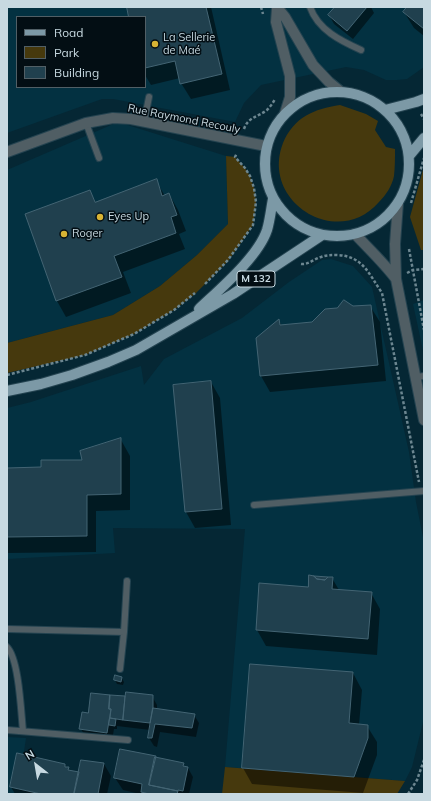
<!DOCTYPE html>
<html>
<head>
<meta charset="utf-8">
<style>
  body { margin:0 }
  #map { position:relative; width:431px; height:801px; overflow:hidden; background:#052734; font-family:Mulish,sans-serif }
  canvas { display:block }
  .frame { position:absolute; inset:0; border:8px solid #c7d9e1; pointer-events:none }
  .legend { position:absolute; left:16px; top:16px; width:130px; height:72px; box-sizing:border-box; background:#030e14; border:1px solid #515f66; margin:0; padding:5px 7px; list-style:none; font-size:12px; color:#c7d9e1 }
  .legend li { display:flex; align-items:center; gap:8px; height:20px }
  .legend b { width:20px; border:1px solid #515f66 }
  .north { position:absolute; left:16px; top:745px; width:40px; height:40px; -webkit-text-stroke:3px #030e14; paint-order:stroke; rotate:329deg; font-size:11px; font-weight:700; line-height:16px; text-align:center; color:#c7d9e1 }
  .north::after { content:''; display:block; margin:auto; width:14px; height:18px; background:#c7d9e1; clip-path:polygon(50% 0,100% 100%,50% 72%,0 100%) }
</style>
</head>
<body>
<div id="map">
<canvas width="431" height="801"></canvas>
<div class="frame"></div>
<ul class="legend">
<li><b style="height:5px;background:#7c99a6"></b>Road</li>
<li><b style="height:11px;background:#46390d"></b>Park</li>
<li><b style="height:11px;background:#20404e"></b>Building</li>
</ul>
<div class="north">N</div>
</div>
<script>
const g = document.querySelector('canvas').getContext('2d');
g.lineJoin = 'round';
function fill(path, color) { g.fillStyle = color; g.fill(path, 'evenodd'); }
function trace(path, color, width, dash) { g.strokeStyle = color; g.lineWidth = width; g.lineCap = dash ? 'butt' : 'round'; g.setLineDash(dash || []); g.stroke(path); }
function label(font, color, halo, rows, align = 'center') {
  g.font = font + ' Mulish,sans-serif'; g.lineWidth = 3; g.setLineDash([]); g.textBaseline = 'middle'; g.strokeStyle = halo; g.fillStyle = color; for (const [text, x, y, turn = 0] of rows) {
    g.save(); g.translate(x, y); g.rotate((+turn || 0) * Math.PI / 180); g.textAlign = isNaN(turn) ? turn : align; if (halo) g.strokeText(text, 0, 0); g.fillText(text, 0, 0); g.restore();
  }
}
fill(new Path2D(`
  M7,7H424V67L407,79L397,80H386L364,70L346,67L261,85L244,103L235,122L113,99H102L88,104L7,133ZM17,17H145V87H17Z
  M118,122L226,156L228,224L197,255L160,286L113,315L7,343V170Z
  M331,259L353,266L372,287L409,452L416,502L424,542V718L412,767L405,781L225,767L245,529L113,528L115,553L7,559V408L31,402L141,366L144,385L164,359L242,318L289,282L322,260Z
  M424,300V355L413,304Z
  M7,737L26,738L18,790L33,794H7Z`), '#033141');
fill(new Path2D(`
  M340,105L366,114L378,121L375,130L386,147L395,149C395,158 395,167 394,176C392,186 386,195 379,202C338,250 260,202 283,143C294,117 314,109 340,105Z
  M226,156L235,157L245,168L250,176L254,188L256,202L253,225L229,260L195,294L174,310L134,334L85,355L7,373V343L113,315L160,286L197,255L228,224Z
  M424,166V250H421L410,217Z
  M225,767L405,781L397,794H222Z`), '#46390d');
fill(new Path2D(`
  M128,7H211L230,90L191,99L181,83L180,78L151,85L145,75V17H130Z
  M336,7H371L374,13L353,39L334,24L329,15Z
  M408,7H424V36L414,28L404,12Z
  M156,181L165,196L169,194L178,210L186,231L179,234L185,249L123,272L131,293L66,317L57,301L90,191L96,203Z
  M370,306L380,322L386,381L270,392L261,376L279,321L282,326L312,323L352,307Z
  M211,382L220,398L231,525L195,528L186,512Z
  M121,440L130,456V510L96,511V552L7,553V469L42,468L83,461Z
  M332,578L339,590L371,593L380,609L377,655L266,646L257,630L309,588Z
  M353,673L362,690L359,725L367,726L377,742V755L363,793L252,784L243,768Z
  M121,677L124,682L123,685L117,684L115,680Z
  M92,694L126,697L152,696L157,705V710L194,715L199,723L196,737L160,732L157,747L154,746L149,738L150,730L117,726V729H114L112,741L86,738L81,729L89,714Z
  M104,764L111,776L107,794H15L11,787L65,765L70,771L80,773Z
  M183,764L185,768H188L193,777L189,794H140L123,790L115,778Z`), '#0007');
const building = new Path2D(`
  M127,7H206L222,74L180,84L175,61L145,68V17H129Z
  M335,7H367L347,31L328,15Z
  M407,7H424V29L403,12Z
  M157,179L162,196L169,193L177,215L171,217L176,233L114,256L122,277L56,301L25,214L90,190L95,202Z
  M344,300L353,306L371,305L378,365L260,376L256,338L279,319L280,325L312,322L325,309L337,308Z
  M211,381L222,509L185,512L173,385Z
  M121,438V494L87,495V536L7,537V468L41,467V460H82L80,451Z
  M309,575L314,576L317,579L325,580L328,577H333L332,589L372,592L368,639L256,630L259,583L308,587Z
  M314,576L328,577L325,580L317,579Z
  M250,664L353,672L349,723L368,725V738L354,777L242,768Z
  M115,675L122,677L121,682L114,680Z
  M126,692L153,695V708L150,723L123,720Z
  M91,693L110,695L109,709H111L107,733L79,729L82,712L88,713Z
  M110,695L125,696L123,720L110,718L111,709H109Z
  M153,708L195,714L192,728L155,724L152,738H148Z
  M110,718L116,719L115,726L109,725Z
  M120,749L156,756L149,785L178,791L177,794H149L141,792L142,784L114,778Z
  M17,753L65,764V767H69L68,770L79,772L74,794H41L10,787Z
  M155,757L184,763L183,766L188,767L183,791L178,790V791L149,785Z
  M81,760L104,763L98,794H74Z`);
fill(building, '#20404e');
trace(building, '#436473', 1);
const service = new Path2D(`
  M310,7C318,30 341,41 361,50
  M144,122L149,97
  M86,123L99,158
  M416,377L424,376
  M254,505L424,491
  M7,629L124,632L120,669
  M124,632L127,581
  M7,647C19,659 21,712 23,731
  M7,730L128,740`);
const minor = new Path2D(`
  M277,7L285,17L313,65L329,82L340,91
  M277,8L276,22L290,76V97L285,113
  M7,152L86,123L113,118L131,119L266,146
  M398,203L395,244L396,279L424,420
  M355,234C369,249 384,263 396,279`);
const primary = new Path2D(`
  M265 164a72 72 0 1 1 144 0a72 72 0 1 1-144 0Z
  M385,110L416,102L424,99
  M409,156L424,138
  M199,309C220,289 258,257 267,230C270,220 271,209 273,199
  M7,391L41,384L72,375L108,362L136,350L233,294L322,235`);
trace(service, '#244350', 8);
trace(minor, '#244350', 12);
trace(primary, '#244350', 12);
trace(new Path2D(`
  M261,7L263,14
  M421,114L424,119
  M244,129C248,117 258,117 267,110C270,107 273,103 275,99
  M411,203L424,158
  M409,249L424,330
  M301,264C308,265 314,259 321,257C326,255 331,255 337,255C363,256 369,274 382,293L419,482
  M407,273L413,270L424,269
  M205,284L228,260L253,225L256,202L254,188L250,176L245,168L235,157L237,153
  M7,375L85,355L134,334L174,310L195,293
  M408,794L417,780L424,760`), '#6c8690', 2.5, [3, 2]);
trace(service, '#505e64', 6);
trace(minor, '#505e64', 10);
trace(primary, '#7c99a6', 10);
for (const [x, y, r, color] of [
  [155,44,4,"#d8b434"],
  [100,217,4,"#d8b434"],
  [64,234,4,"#d8b434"]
]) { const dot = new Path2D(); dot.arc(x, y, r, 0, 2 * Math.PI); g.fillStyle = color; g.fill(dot); trace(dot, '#030e14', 1.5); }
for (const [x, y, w] of [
  [256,279,38]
]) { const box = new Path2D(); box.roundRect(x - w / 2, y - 8, w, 16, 3); g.fillStyle = '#030e14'; g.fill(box); trace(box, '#c7d9e1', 1); }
label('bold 10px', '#c7d9e1', null, [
  ["M 132",256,279]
]);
label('11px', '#c7d9e1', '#030e14', [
  ["La Sellerie",163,38],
  ["de Maé",163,51],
  ["Eyes Up",108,217],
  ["Roger",72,234]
], 'left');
label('11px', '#c7d9e1', '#030e14', [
  ["Rue Raymond Recouly",184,119,11]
]);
</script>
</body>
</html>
